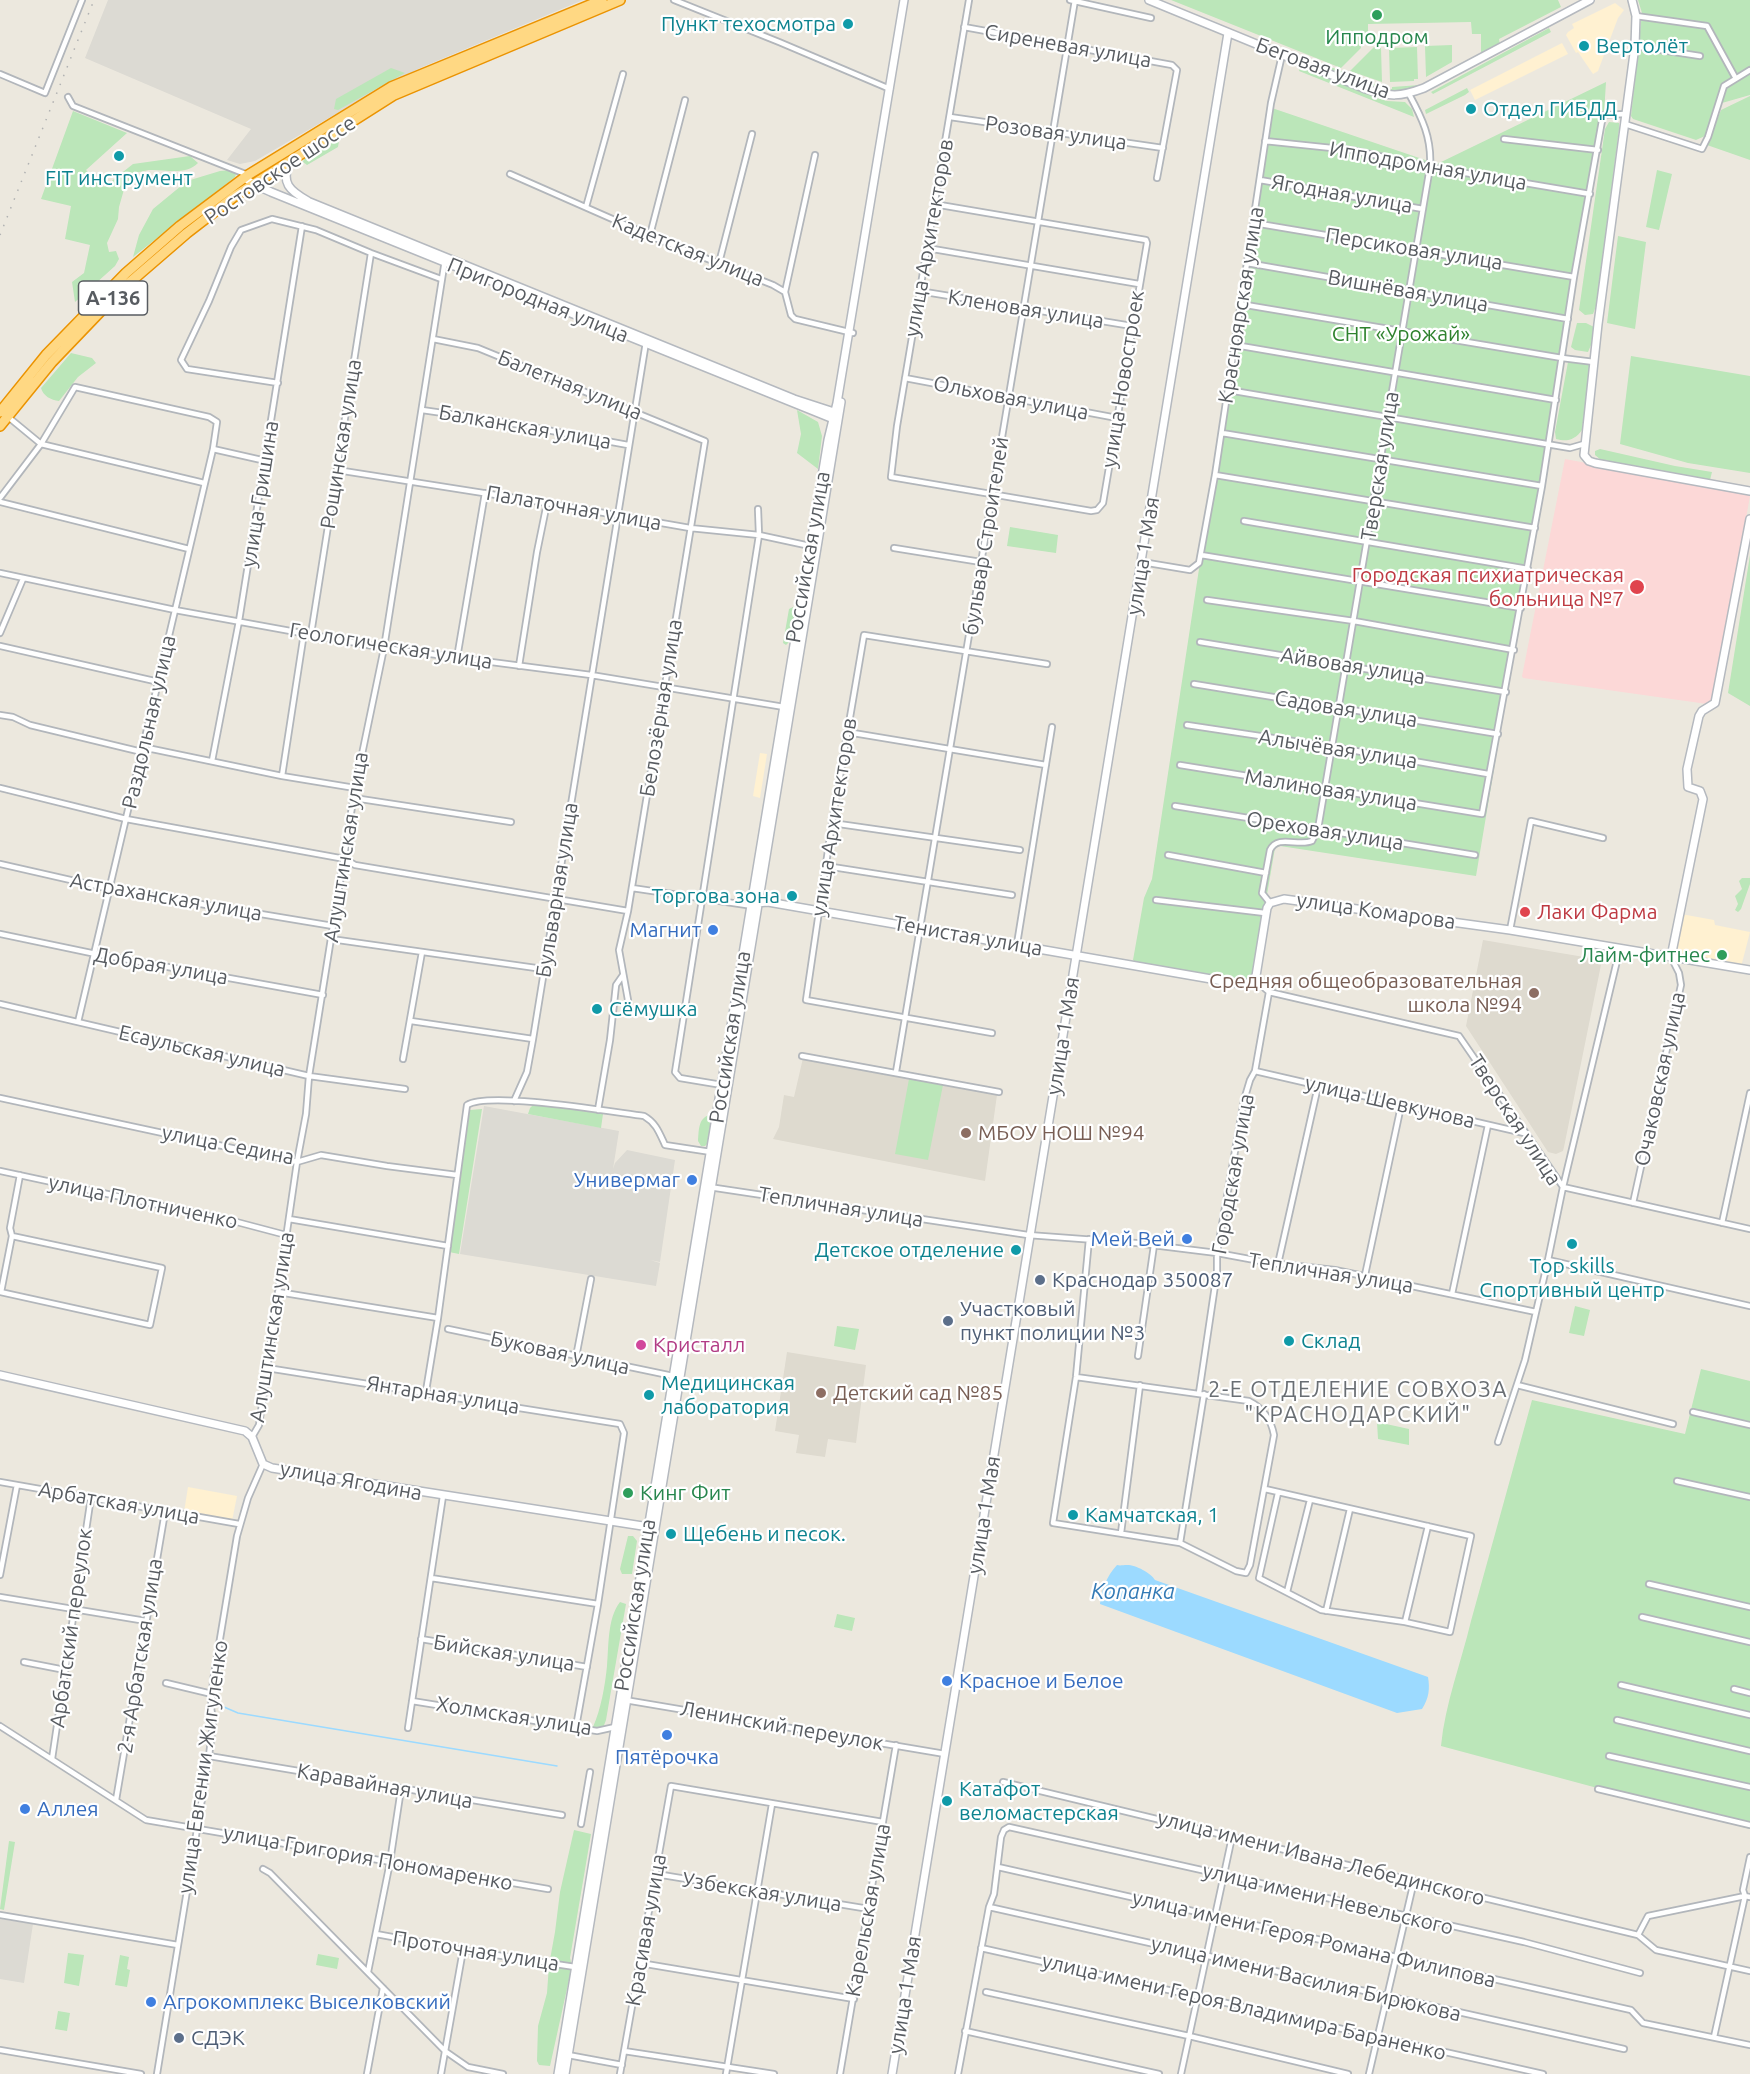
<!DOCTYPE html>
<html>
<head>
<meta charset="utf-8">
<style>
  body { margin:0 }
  canvas { display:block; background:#ece8de }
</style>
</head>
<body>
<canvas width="1750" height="2074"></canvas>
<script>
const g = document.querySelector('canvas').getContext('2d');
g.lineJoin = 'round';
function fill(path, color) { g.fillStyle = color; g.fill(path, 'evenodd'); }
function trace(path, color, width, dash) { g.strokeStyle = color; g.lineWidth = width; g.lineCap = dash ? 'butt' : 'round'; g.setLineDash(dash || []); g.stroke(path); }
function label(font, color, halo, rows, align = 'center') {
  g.font = font + ' Ubuntu,sans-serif'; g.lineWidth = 4.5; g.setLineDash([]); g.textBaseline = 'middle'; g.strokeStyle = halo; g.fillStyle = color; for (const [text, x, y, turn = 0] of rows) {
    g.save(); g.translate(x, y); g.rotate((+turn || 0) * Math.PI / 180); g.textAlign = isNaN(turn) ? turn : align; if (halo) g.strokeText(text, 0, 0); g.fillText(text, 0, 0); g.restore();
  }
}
fill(new Path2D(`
  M1615,3L1624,10L1618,18L1598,71L1593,74L1578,52L1576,53L1566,35L1568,32L1574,28L1572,24Z
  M1562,43L1568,54L1475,100L1470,90Z
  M760,753L767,754L760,798L753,796Z
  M1681,914L1714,920L1715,925L1750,932L1741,967L1673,955Z
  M188,1487L237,1496L232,1521L184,1512Z`), '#fff1d1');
fill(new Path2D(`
  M108,0H583L420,68L370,94L255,161L240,164L227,160L251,129L85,58Z
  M484,1106L619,1131L613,1169L615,1163L627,1150L675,1160L660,1262L650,1260L660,1263L656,1286L460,1254Z
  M0,1919L33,1924L24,1983L0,1979Z`), '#dcdad3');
fill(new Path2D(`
  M1483,940L1602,960L1564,1147L1563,1151L1556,1154L1548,1152L1466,1026Z
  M803,1058L997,1095L985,1181L773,1139L779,1127L784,1095L794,1097Z
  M787,1352L866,1365L856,1443L828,1439L825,1457L796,1453L799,1435L775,1431Z`), '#dedacf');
fill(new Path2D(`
  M1565,459L1748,493L1750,496L1714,698L1707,704L1523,678L1522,676Z`), '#fcd8d7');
fill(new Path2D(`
  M1171,0H1558L1561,7L1499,39L1500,45L1481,55V34H1472L1471,22L1368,24V36L1361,38V48L1341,68Z
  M1638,0H1750V95L1715,105L1705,136L1696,140L1633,119L1631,116L1642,13Z
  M1549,28L1551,32L1433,94L1431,92Z
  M1452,45V62L1426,77L1425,46Z
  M1374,47L1381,48L1382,82L1350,71Z
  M1417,47L1418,79H1414V81L1390,82L1389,48Z
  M1318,62L1382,87L1392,89V87L1420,85V87L1393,93L1325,68Z
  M1300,67L1377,98L1387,101L1405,102L1412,109L1414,117L1299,71Z
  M391,68L405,73L338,110L334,109L336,99Z
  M1606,82L1604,114L1476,876L1280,846L1275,848L1253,976L1246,982L1137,964L1133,960L1144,898L1152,879L1269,107L1437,164Z
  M1467,88L1469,92L1465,95L1426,114L1425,110Z
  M1750,96V160L1707,145L1721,110Z
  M73,111L127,133L86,170L104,187L133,164L190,156L198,163C185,176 165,169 149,170C144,171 139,172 134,173L125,186L119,207L118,219L107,243L109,252L116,251L119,259L115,266L75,302L72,282L84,273L90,245L65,239L71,206L41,199Z
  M1609,122L1619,123V129L1596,306L1593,314L1585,315L1579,310L1605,129Z
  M333,139L339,141L338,147L307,165L303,162L305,157Z
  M232,170L236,174L235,177L133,257L139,235L153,209L187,181L220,171Z
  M1657,170L1672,174L1659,230L1646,227Z
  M1618,236L1646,242L1635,329L1607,323Z
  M1577,323H1586L1594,327L1591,345L1588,352L1575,350L1571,347Z
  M71,353L92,358L96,363L78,377L59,401C51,400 43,396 41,388Z
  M1631,356L1750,376V473L1688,463L1620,444Z
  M1573,361L1590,365L1582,430C1575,440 1567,442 1556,439L1555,432L1568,362Z
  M797,410L818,422L822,436L818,469L797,453L801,434Z
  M1600,449L1675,466L1712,472L1710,480L1601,460L1595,455V451Z
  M1010,527L1058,535L1056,553L1007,546Z
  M1750,555V706L1728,693Z
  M793,607L796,608L791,640L786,645L783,643L789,609Z
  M1742,878H1750V884L1741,909L1738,912L1735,910L1738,904L1735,896L1742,889L1739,881Z
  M909,1079L943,1085L928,1160L895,1154Z
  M534,1104L603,1114L601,1128L528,1114L530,1108Z
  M482,1109L459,1254L449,1252L470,1110Z
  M709,1115L712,1116L708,1143L705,1146H701L698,1141C699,1130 698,1119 709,1115Z
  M1575,1306L1590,1310L1584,1336L1569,1333Z
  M837,1326L859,1329L855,1350L834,1346Z
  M1701,1369L1750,1381V1829L1441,1746C1445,1704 1461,1663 1471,1621L1532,1400L1685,1434Z
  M1377,1422L1409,1429V1445L1378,1439Z
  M628,1536H633L637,1541L632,1574H622L620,1569Z
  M620,1602L626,1604L606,1720L603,1728L593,1727C601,1709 605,1686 607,1666C609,1646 607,1619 620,1602Z
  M837,1614L855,1618L852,1631L834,1627Z
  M574,1830L591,1834L570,1958L572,1966L550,2066L539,2065L537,2061L538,2026L547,1993L549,1965L555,1932L560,1892Z
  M9,1841L15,1842L4,1910L0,1909Z
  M68,1953L84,1955L79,1986L64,1983Z
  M318,1954L339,1958L337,1969L316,1965Z
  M120,1955L129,1957L127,1969L130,1970L127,1987L115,1985Z
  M58,2011L70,2013L67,2031L55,2029Z`), '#bbe6b9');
fill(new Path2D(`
  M1117,1565C1120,1566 1123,1565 1127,1565C1136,1565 1151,1573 1155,1580L1428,1677C1430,1689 1429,1698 1422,1709L1397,1713L1100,1604C1102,1589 1106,1577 1117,1565Z`), '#9cdaff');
trace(new Path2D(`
  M216,1695L217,1704L238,1713L557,1766`), '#9cdaff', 1.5);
const street = new Path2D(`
  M674,0L779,42L890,89
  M1070,0L1151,18
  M1636,16L1707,26L1735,77
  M964,27L1172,65L1177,70L1157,178
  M1635,46L1700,56
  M0,74L45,93L82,0
  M68,97L73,106L248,175
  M950,117L1163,148
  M1625,124L1702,149L1708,137L1724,86L1750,70
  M1504,139L1598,150
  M1265,141L1351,150L1430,167L1590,194
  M510,174L660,240L773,285L785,292L791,315L795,319L853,333
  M1260,180L1423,209
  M934,204L1146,240L1147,243L1103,503L1097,510L1091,511L891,477L897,426L969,0
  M586,207L623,74
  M1254,223L1574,277
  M650,235L685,100
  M927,248L1139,284
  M719,263L752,134
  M1247,263L1568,319
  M919,291L1132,326
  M785,292L815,155
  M1240,304L1562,358L1594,362
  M433,339L478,348L705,441L628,911L619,950L628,1000
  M1235,345L1556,400
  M905,378L1117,418
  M278,383L187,369L181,360L209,301L231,247L241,230L272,219L316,230L371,253L441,279
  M1228,390L1570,448L1584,444
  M422,410L498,421L628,445
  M7,416L41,444L204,483
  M1222,433L1542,486
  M213,449L266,461
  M337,470L547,503L690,528L759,535L810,546
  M1215,475L1535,528
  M0,498L41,444L75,387L209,417L217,422L213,449L78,1022
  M0,502L189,549
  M1244,521L1528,569
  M894,548L981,562
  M1201,555L1521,608
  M1142,562L1190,570L1199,563L1215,475L1271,103L1282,55
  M0,573L175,610L384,648L591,675L784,707
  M1207,600L1354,621L1514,650
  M0,633L23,579
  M311,634L371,253
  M1200,642L1506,692
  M0,646L159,682
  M457,658L485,493
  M519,666L537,552L547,503
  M1194,684L1498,734
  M0,715L13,717L30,725L142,752L152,749L282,776L355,788
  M1187,725L1333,747L1488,774
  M847,732L1046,765
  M212,761L239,621L302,226
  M1180,765L1482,814L1542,486L1574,277L1603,115L1626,114
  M282,776L304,633
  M0,788L126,819L345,859L355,865L628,911
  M354,798L511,822
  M1175,806L1475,855
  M832,823L1020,850
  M1168,855L1266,873
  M0,864L110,889L333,926
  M826,866L1012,895
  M632,888L753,906
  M1156,900L1265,913
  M1270,903L1262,893L1270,850C1278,834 1298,847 1312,841L1318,829L1430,167C1432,138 1422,118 1409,94
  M1510,930L1531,821L1603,838
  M0,934L96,954L323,995
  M331,939L543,969
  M1017,944L1052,727
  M1254,979L1269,992L1459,1036L1563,1187
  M0,1004L309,1076L405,1089
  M411,1021L533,1039
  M992,1033L806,1000L832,823L864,635L1047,664
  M802,1056L999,1092
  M403,1059L422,952
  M1255,1071L1524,1133
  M896,1072L1075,0
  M722,1085L680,1078L675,1072L759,535L758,509
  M0,1098L297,1162L321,1155L387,1166L457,1175
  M514,1101L527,1072L533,1039L646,342
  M598,1110L610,1040L616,985L623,975
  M0,1171L233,1221L286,1235
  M709,1187L1028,1235L1136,1243L1217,1253L1271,1263L1335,1270L1536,1312
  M1563,1187L1750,1229
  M1633,1203L1681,985L1679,973L1671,957
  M289,1219L448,1246
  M1722,1223L1750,1093
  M1548,1260L1750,1306
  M1278,1264L1318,1086
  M1365,1275L1401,1106
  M0,1292L150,1325L162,1268L12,1236
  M1,1292L12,1236L10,1228L20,1175
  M278,1292L438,1318
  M1452,1294L1488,1125
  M448,1329L673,1376
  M1138,1356L1154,1245
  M576,1357L591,1279
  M267,1368L620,1424L624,1433L598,1604L576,1727
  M1076,1377L1249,1401C1263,1408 1271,1419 1274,1435L1250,1565L1246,1573L1236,1571L1180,1543L1053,1523L1076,1377L1089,1239
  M1517,1385L1673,1424
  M426,1391L438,1318L467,1105C489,1091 612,1112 644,1116C656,1123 659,1132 665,1145L711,1152
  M1199,1393L1217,1272V1253L1244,1100L1250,1080L1255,1071L1269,992
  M1693,1412L1750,1425
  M252,1437L259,1425L297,1162L306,1114L309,1076L355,788L384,648L445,260
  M1498,1442L1525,1360L1548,1260L1563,1187L1620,948
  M1677,1481L1750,1497
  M0,1482L239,1524
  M1265,1489L1471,1536L1450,1632L1405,1622L1321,1610L1259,1578L1278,1493
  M1121,1533L1140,1385
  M1180,1543L1204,1394
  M0,1575L17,1485
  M431,1578L598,1604
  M1649,1584L1750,1607
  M1287,1592L1310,1500
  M0,1597L146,1621
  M1326,1611L1350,1509
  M1642,1617L1750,1642
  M1405,1622L1428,1526
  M421,1639L587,1667
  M24,1662L65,1670
  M166,1683L212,1694
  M1621,1685L1750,1715
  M1734,1689L1750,1693
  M625,1700L945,1754
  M412,1701L597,1731L615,1727
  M1617,1720L1750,1751
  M0,1726L146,1820L548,1889
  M408,1728L443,1496
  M209,1756L562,1815
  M1609,1756L1750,1787
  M52,1759L91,1497
  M1003,1782L1638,1935L1656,1950L1750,1971
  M1598,1789L1750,1825
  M116,1800L165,1512
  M581,1824L590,1772
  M998,1867L1631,2010L1643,2023L1750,2045
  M263,1869L270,1873L445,2051L468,2067L503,2074
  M656,1874L869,1909
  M989,1907L1624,2049
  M0,1915L178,1945
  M376,1934L463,1950L575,1967
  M1638,1935L1648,1916L1745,1896L1750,1897
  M981,1948L1543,2074
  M640,1963L854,1999
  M368,1972L390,1862L401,1789
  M986,1992L1189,2036L1348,2074
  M965,2031L1159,2074
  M1714,2037L1745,1896L1743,1890L1750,1857
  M0,2050L141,2074
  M624,2051L774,2074
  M568,2055L622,2065
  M157,2074L209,1756L213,1722L211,1707L213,1681L237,1536L248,1498L263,1464
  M367,2074L383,1988
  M441,2074L463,1950
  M620,2074L671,1786L883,1822
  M726,2074L772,1804
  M840,2074L896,1745
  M958,2074L989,1907L994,1894L1001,1837L1004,1830L1009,1827L1524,1942L1640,1973
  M1181,2074L1232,1837
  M1369,2074L1414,1881`);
const secondary = new Path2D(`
  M1149,0L1366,89C1390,97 1400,97 1424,88L1590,0
  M1632,0L1636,16L1635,46L1598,324L1584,455L1589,461L1595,463L1750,491
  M290,161C280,183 290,191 308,201
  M245,178L253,184L271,192L836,420
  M307,201L794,399L837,413
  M756,903L768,902L1240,984L1249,983L1256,976L1267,908L1270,903L1284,899L1510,930L1750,970
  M1671,957L1703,799L1700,791L1688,787L1687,769L1699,716L1702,711L1715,703L1750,519
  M0,1375L245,1431L252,1437L263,1464L272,1468L649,1527
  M558,2074L793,651L828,440L837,403L904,0
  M565,2074L841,402
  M892,2074L1228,33`);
const highway = new Path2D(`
  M0,412L46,355L126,273L180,226L248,175L391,87L602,0
  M0,426L52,362L121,290L187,233L235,196L394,95L620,0`);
trace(street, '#b2b6bb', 8);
trace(secondary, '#b5b9bf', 10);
trace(highway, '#eb9300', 12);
trace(street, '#fff', 4.5);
trace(secondary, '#fff', 7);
trace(highway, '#ffd883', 9);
trace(new Path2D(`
  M0,235L94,0`), '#b1b2b2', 1.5, [1.5, 8]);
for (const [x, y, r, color] of [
  [1377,15,6,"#2e9e5b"],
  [848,24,6,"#0f9aa8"],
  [1584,46,6,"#0f9aa8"],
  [1471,109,6,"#0f9aa8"],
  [119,156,6,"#0f9aa8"],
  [1637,587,8,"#e0444e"],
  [792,896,6,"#0f9aa8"],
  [1525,912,6,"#e0444e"],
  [713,930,6,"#3f7fe0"],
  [1722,955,6,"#2e9e5b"],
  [1534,993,6,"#8d6e63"],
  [597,1009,6,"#0f9aa8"],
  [966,1133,6,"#8d6e63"],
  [692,1180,6,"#3f7fe0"],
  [1187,1239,6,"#3f7fe0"],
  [1572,1244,6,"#0f9aa8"],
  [1016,1250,6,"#0f9aa8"],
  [1040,1280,6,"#5c6f8a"],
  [948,1321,6,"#5c6f8a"],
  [1289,1341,6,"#0f9aa8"],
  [641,1345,6,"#d1479c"],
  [821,1393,6,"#8d6e63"],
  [649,1395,6,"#0f9aa8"],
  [628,1493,6,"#2e9e5b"],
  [1073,1515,6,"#0f9aa8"],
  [671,1534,6,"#0f9aa8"],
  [947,1681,6,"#3f7fe0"],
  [667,1735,6,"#3f7fe0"],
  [947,1801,6,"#0f9aa8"],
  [25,1809,6,"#3f7fe0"],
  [151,2002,6,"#3f7fe0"],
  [179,2038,6,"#5c6f8a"]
]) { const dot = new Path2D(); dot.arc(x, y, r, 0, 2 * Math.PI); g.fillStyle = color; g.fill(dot); trace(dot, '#fff', 2); }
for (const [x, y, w] of [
  [113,298,69]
]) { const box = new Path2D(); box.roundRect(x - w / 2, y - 17, w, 34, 4.5); g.fillStyle = '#fff'; g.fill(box); trace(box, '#585c61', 1.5); }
label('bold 20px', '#585c61', null, [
  ["А-136",113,298]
]);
label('21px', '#0d838f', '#fff', [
  ["Пункт техосмотра",836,24,"right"],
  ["Вертолёт",1596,46],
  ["Отдел ГИБДД",1483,109],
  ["FIT инструмент",119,178,"center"],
  ["Торгова зона",780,896,"right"],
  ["Сёмушка",609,1009],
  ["Детское отделение",1004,1250,"right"],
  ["Top skills",1572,1266,"center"],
  ["Спортивный центр",1572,1290,"center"],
  ["Склад",1301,1341],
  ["Медицинская",661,1383],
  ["лаборатория",661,1407],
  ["Камчатская, 1",1085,1515],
  ["Щебень и песок.",683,1534],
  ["Катафот",959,1789],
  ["веломастерская",959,1813]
], 'left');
label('21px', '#27864d', '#fff', [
  ["Ипподром",1377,37],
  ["Лайм-фитнес",1710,955,"right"],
  ["Кинг Фит",640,1493,"left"]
]);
label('21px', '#585c61', '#fff', [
  ["Сиреневая улица",1068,46,10],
  ["Беговая улица",1323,68,20],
  ["Розовая улица",1056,133,8],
  ["Ипподромная улица",1428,166,10],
  ["Ростовское шоссе",280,170,-34],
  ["Ягодная улица",1342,194,10],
  ["улица Архитекторов",929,238,-80],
  ["Персиковая улица",1414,249,9],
  ["Кадетская улица",688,250,22],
  ["Вишнёвая улица",1408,291,10],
  ["Пригородная улица",538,300,22],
  ["Красноярская улица",1241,305,-81],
  ["Кленовая улица",1026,309,9],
  ["улица Новостроек",1123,379,-81],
  ["Балетная улица",570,385,22],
  ["Ольховая улица",1011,398,11],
  ["Балканская улица",525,427,10],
  ["Рощинская улица",341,444,-81],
  ["Тверская улица",1380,466,-81],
  ["улица Гришина",260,494,-81],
  ["Палаточная улица",574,508,10],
  ["бульвар Строителей",986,536,-81],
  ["улица 1 Мая",1143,556,-81],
  ["Российская улица",808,557,-80],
  ["Геологическая улица",391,646,9],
  ["Айвовая улица",1353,666,9],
  ["Белозёрная улица",661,708,-81],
  ["Садовая улица",1346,709,9],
  ["Раздольная улица",149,722,-77],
  ["Алычёвая улица",1338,749,9],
  ["Малиновая улица",1331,790,9],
  ["улица Архитекторов",834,817,-81],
  ["Ореховая улица",1325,831,9],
  ["Алуштинская улица",346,847,-81],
  ["Бульварная улица",557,890,-81],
  ["Астраханская улица",166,897,10],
  ["улица Комарова",1376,911,8],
  ["Тенистая улица",968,936,10],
  ["Добрая улица",161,966,10],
  ["улица 1 Мая",1063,1036,-81],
  ["Российская улица",730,1037,-81],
  ["Есаульская улица",202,1051,13],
  ["Очаковская улица",1660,1079,-78],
  ["улица Шевкунова",1390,1102,13],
  ["Тверская улица",1515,1120,57],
  ["улица Седина",228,1145,11],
  ["Городская улица",1233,1174,-80],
  ["улица Плотниченко",143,1202,12],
  ["Тепличная улица",841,1207,9],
  ["Тепличная улица",1331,1273,9],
  ["Алуштинская улица",272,1327,-81],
  ["Буковая улица",560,1353,12],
  ["Янтарная улица",443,1395,9],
  ["улица Ягодина",351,1481,10],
  ["Арбатская улица",119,1503,10],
  ["улица 1 Мая",984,1515,-81],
  ["Российская улица",635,1605,-81],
  ["Арбатский переулок",71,1628,-82],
  ["Бийская улица",504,1653,9],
  ["2-я Арбатская улица",140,1656,-81],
  ["Холмская улица",514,1716,9],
  ["Ленинский переулок",782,1726,10],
  ["улица Евгении Жигуленко",203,1767,-82],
  ["Каравайная улица",385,1786,10],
  ["улица Григория Пономаренко",368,1858,10],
  ["улица имени Ивана Лебединского",1321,1858,14],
  ["Узбекская улица",762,1892,9],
  ["улица имени Невельского",1328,1899,13],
  ["Карельская улица",868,1910,-80],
  ["Красивая улица",646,1930,-80],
  ["улица имени Героя Романа Филипова",1314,1939,13],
  ["Проточная улица",476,1951,9],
  ["улица имени Василия Бирюкова",1306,1979,13],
  ["улица 1 Мая",905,1995,-81],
  ["улица имени Героя Владимира Бараненко",1244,2007,13]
]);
label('21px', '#2f822e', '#fff', [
  ["СНТ «Урожай»",1401,334]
]);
label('21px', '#be3a42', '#fff', [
  ["Городская психиатрическая",1624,575],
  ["больница №7",1624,599],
  ["Лаки Фарма",1537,912,"left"]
], 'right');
label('21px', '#366cbe', '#fff', [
  ["Магнит",701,930],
  ["Универмаг",680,1180],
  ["Мей Вей",1175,1239],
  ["Красное и Белое",959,1681,"left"],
  ["Пятёрочка",667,1757,"center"],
  ["Аллея",37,1809,"left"],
  ["Агрокомплекс Выселковский",163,2002,"left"]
], 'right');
label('21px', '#785e54', '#fff', [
  ["Средняя общеобразовательная",1522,981,"right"],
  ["школа №94",1522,1005,"right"],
  ["МБОУ НОШ №94",978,1133],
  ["Детский сад №85",833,1393]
], 'left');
label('21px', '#4e5e75', '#fff', [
  ["Краснодар 350087",1052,1280],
  ["Участковый",960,1309],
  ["пункт полиции №3",960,1333],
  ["СДЭК",191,2038]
], 'left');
label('21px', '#b23c85', '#fff', [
  ["Кристалл",653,1345]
], 'left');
g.letterSpacing = '1.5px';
label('22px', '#696e73', '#fff', [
  ["2-Е ОТДЕЛЕНИЕ СОВХОЗА",1358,1390],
  ["\"КРАСНОДАРСКИЙ\"",1358,1415]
]);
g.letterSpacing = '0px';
label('italic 22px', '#347bb6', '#fff', [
  ["Копанка",1133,1592]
]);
</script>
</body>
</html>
